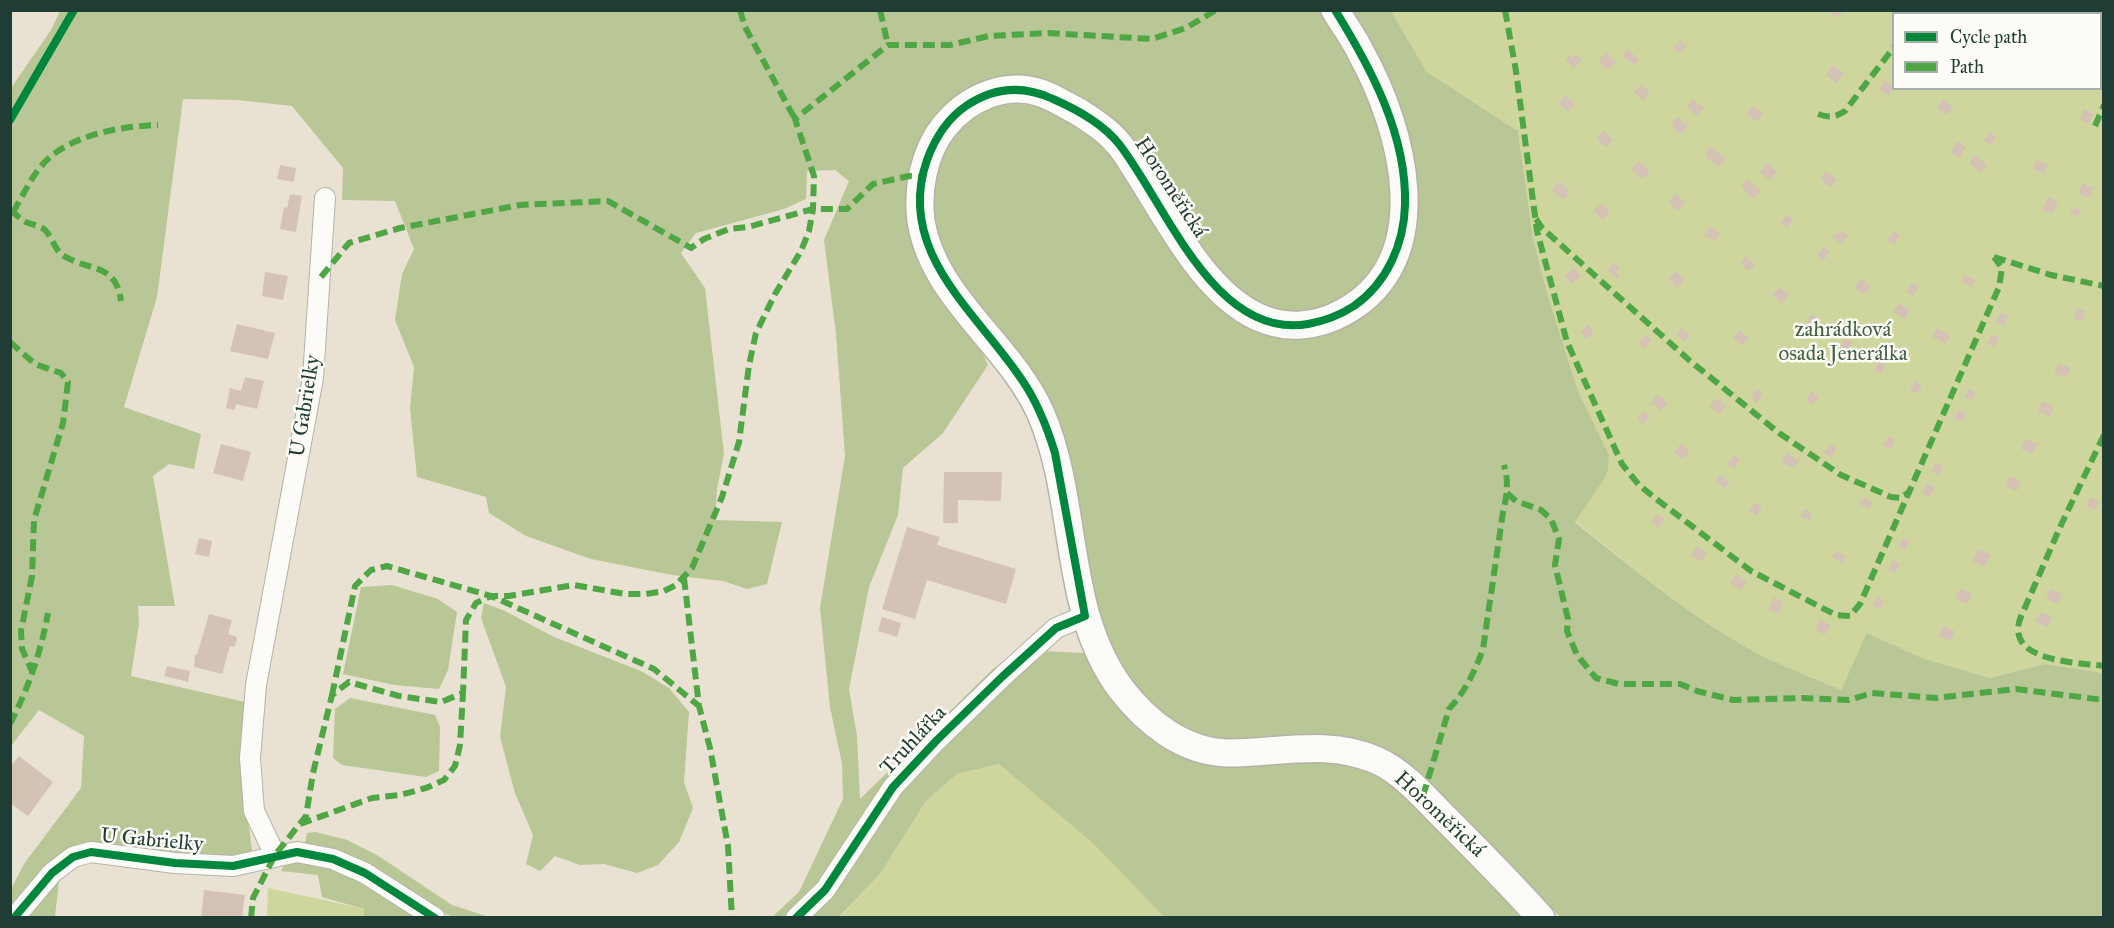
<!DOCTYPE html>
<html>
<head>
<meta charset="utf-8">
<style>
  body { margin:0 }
  #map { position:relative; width:2114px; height:928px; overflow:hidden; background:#e9e2d3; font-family:"IM FELL Great Primer",serif }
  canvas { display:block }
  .frame { position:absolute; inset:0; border:12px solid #1f3d34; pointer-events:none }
  .legend { position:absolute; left:1892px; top:12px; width:210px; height:78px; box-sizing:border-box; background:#fdfcf7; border:2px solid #a4b0a9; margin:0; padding:8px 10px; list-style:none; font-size:18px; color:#1f3d34 }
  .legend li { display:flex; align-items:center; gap:12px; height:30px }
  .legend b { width:30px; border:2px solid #a4b0a9 }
</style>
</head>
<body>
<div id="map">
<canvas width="2114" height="928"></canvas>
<div class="frame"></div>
<ul class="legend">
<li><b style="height:8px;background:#00873e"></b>Cycle path</li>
<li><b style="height:8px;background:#4fa644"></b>Path</li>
</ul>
</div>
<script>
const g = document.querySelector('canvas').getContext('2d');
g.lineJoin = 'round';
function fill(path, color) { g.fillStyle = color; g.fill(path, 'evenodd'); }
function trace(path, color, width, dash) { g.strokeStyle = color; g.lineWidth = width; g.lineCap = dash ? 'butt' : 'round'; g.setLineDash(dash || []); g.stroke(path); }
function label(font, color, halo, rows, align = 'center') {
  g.font = font + ' "IM FELL Great Primer",serif'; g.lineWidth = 5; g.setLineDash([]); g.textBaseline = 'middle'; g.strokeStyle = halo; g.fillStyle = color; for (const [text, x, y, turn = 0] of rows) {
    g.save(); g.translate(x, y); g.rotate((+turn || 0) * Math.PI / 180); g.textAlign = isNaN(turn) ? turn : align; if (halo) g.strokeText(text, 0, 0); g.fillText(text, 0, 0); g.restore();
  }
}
fill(new Path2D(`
  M1391,11H2103V673L2045,664L1990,678L1922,658L1868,634L1841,690C1812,677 1781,666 1753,651C1689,615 1632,568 1575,521L1605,478L1608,471L1609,455L1578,391L1548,296L1533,239L1518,131L1427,72ZM1894,14H2100V88H1894Z
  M999,764L1095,844L1164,917L839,918L880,874L926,801L957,774Z
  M268,888L365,909L364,917L267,918Z`), '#ced69d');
fill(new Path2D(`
  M60,11H1320C1353,64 1386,122 1391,187C1394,239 1372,291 1320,307C1306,312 1290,314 1275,310C1251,302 1234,286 1216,268C1199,241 1181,214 1164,188C1144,157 1128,129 1097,108C1076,93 1046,75 1018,75C941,76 896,157 909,228C915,266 958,316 980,348L988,365L943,433L903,468L898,515L869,587L849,689L857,736L860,799L993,669L1021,650L1086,653C1093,667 1100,680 1108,693C1132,732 1181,766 1228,766C1244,766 1261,764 1278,762C1308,760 1344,759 1372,773C1398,786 1417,809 1437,829C1466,858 1495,887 1523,917H1164L1094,844L999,764L957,774L926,801L880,874L839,917H772L799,892L843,799L842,764L830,707L820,608L845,456L836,334L824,240L849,181L835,170L807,171L806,199L784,209L696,233L681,253L705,288L724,454L717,489L715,520L782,522L767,584L747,589L723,581L672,575L591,559L526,536L489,513L486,497L417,477L410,408L414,367L395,320L402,274L414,249L395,201L342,200L343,168L292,106L237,100L183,99L157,297L124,407L201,434L194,469L169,464L153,476L175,606H138L139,624L131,676L245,702L241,769L253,857L197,856L164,851L76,850L59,880L55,917H11V889L24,864L81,788L84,736L39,710L11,746V88L51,30Z
  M1351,11H1391L1427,72L1518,131L1533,239L1548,296L1578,391L1609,455L1608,471L1605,478L1575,522C1632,568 1689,615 1753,651C1781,666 1812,677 1841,690L1867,633L1922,658L1990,678L2045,664L2103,673V917H1560C1528,883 1496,850 1463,817C1438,792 1413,761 1379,747C1342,732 1301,734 1261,737C1245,738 1228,740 1212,737C1179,732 1151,707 1132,681C1071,599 1093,486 1048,397C1016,333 934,279 933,203C933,170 947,135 975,116C1007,95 1036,103 1067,121C1081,129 1096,139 1107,150C1116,160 1122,173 1129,184C1151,217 1171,253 1195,284C1212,305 1233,321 1258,331C1288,344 1325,339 1353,322C1374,310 1390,294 1401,273C1444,187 1397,85 1351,11Z
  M392,585L438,599L457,612L448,670L439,689L394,685L343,674L361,587Z
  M484,603L505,611L554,637L641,671L669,688L689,712L684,782L693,808L679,842L658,865L637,873L604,864L580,865L555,856L540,871L526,864L533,835L515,793L500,737L506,687L481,618Z
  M350,698L435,715L440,727L439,771L426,777L342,765L333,758L335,709Z
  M315,832L347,840L377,855L452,905L489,917H452L425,901L304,847L307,833Z
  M288,858L336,867L425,917H364V909L322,897L318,875L281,871Z`), '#b9c695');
fill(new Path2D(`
  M1834,10H1845L1838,18L1832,14Z
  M1680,40L1687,46L1679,54L1673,48Z
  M1627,49L1639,59L1634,65L1622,55Z
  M1606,52L1616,62L1608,70L1598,61Z
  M1577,54L1582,60L1573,69L1565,59L1569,55L1572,58Z
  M1832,65L1844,74L1837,83L1826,75Z
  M1885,80L1894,87L1888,96L1879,89Z
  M1641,84L1650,93L1643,101L1634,92Z
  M1565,95L1575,104L1568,112L1558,103Z
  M1693,99L1704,108L1697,116L1686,107Z
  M1943,99L1953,106L1947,115L1937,108Z
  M1753,106L1763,114L1756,122L1746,114Z
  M2084,109L2094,114L2089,124L2079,120Z
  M1678,117L1688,126L1681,134L1670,125Z
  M1603,130L1613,139L1606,147L1596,139Z
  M1990,132L1996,137L1991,145L1984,141Z
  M1957,141L1966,147L1959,158L1950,152Z
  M1711,146L1725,159L1718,167L1707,158L1708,156L1705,153Z
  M1975,155L1987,165L1982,173L1969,164Z
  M2037,160L2048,165L2044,174L2033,169Z
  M1639,161L1650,171L1643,179L1631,169Z
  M1767,163L1777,172L1770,181L1760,172Z
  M280,165L296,168L294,182L277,179Z
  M1826,171L1837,179L1830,187L1820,179Z
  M1748,179L1761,191L1753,199L1741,186Z
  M1560,181L1571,192L1563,200L1552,190Z
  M2082,183L2094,188L2090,198L2078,194Z
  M290,194L302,196L296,232L280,229L284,207L287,208Z
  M1675,194L1685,202L1678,211L1668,202Z
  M2048,197L2058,201L2053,214L2042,210Z
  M1601,203L1610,212L1603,220L1593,211Z
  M2073,207L2081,210L2078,217L2070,214Z
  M1787,214L1793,220L1787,228L1780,223Z
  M1711,226L1720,234L1713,242L1704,235Z
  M1841,230L1848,235L1841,244L1832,237Z
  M1894,231L1900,236L1894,245L1887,240Z
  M1824,247L1830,252L1823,261L1817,255Z
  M1745,256L1755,265L1749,271L1740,263Z
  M1614,262L1620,267L1616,272L1620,275L1617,279L1607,270Z
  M1573,268L1581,275L1572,284L1564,277Z
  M1675,271L1685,279L1678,288L1668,279Z
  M265,272L288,276L283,300L262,296Z
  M1965,274L1975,280L1972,287L1961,282Z
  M1861,278L1871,286L1864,294L1854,287Z
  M1912,282L1919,287L1913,296L1906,292Z
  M1780,287L1789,295L1782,304L1772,295Z
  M1899,303L1910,310L1905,319L1893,312Z
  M2076,309L2085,310L2083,321L2075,320Z
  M2001,312L2009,315L2004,325L1996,322Z
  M1812,314L1819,319L1813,327L1806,322Z
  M237,324L275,333L268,359L230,351Z
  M1587,325L1594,331L1587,339L1580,333Z
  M1682,328L1690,335L1684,342L1676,334Z
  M1937,328L1950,335L1946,344L1932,337Z
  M1740,330L1749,338L1742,346L1733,338Z
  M1992,334L1999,337L1995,347L1987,344Z
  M1646,335L1652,341L1644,349L1638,343Z
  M1846,338L1853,343L1847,351L1840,347Z
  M1879,361L1886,365L1881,374L1874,370Z
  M2059,363L2071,368L2066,378L2054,373Z
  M245,377L264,381L257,409L236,404L235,410L226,408L230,388L241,391Z
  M1915,381L1922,385L1917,394L1910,390Z
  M1757,389L1763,394L1757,403L1751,397Z
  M1968,389L1976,393L1972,400L1964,397Z
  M1812,391L1819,397L1813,405L1806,400Z
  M1657,394L1668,403L1661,411L1651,403Z
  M1717,398L1726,406L1719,414L1709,406Z
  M2042,401L2054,406L2050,417L2038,411Z
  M1959,409L1966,413L1962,422L1954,419Z
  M1643,411L1650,416L1643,425L1637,419Z
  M1888,436L1895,439L1891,449L1883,446Z
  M2026,439L2038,444L2033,454L2021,449Z
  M1681,443L1690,451L1683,459L1674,452Z
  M221,444L251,452L243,481L213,473Z
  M1830,444L1837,448L1831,458L1824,453Z
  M1787,453L1799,461L1792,468L1781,462Z
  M1734,455L1740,460L1734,469L1727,464Z
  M1936,462L1943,465L1939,475L1931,472Z
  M944,472H1002L1001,501L958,500V523H943Z
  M1720,475L1730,482L1725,489L1715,481Z
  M2009,476L2021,481L2017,491L2005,486Z
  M1927,483L1935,487L1930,497L1922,493Z
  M1863,497L1872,502L1869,509L1859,504Z
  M2090,497L2100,501L2095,510L2086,506Z
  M1755,502L1762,507L1756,516L1749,511Z
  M1805,509L1812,513L1809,520L1801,517Z
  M1657,514L1664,519L1658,528L1651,523Z
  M907,527L940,537L937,545L1016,569L1006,604L927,580L915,619L882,609Z
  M1903,537L1910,541L1905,551L1898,547Z
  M199,538L212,541L209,557L195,554Z
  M1697,546L1707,553L1700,562L1690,555Z
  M1978,549L1991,555L1985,567L1972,561Z
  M1836,550L1846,556L1843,563L1832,557Z
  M1893,560L1900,564L1895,573L1888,570Z
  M1736,574L1747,582L1740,590L1730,583Z
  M1960,588L1972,594L1967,604L1955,598Z
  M2050,589L2062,594L2058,604L2046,599Z
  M1877,596L1884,600L1880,609L1872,606Z
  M1774,597L1784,602L1778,614L1768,609Z
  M2040,612L2052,617L2047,627L2035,621Z
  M209,614L232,620L228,634L237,637L235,647L230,646L222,674L194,667L195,654L197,655Z
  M882,617L901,623L897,637L878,631Z
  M1820,620L1831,625L1825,635L1815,630Z
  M1943,626L1955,631L1950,641L1939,636Z
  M167,666L190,671L188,682L164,676Z
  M19,756L53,782L28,816L10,803V767Z
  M204,890L245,895L242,918H201Z`), '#d4c3b5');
const street = new Path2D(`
  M275,855L254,811L250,758L256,685L313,378L325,198
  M14,918L52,873L73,857L91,852L175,863L233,866L297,852L333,859L365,873L435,918
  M796,918L825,890L893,787L937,740L1003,676L1056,628L1085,616`);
const secondary = new Path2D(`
  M1335,10C1344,25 1354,38 1361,53C1403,129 1439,260 1344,312C1317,327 1286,330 1258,317C1205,293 1170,222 1139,174C1132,163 1125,150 1116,141C1106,129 1090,119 1077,111C1065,105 1053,97 1041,93C1005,81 967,98 944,127C924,152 917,189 921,221C933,298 1011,345 1041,414C1079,502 1062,610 1121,689C1147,723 1184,752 1228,753C1278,753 1328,739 1376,760C1403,772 1424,797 1444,817C1477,850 1510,883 1541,918`);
trace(street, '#b4b3a9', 22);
trace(secondary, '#b4b3a9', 30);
trace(street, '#fcfbf8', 20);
trace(secondary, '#fcfbf8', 27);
trace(new Path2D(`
  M740,10L745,27L795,119
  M880,10L888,45
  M1505,10L1516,71L1537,231L1567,342L1622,464L1639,485L1655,498L1751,571L1836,615L1850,616L1860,604L1999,287L2002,268L1994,257
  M2039,10L2043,14
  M1918,14L1920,10
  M2100,50L2104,51
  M1818,114C1829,118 1836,117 1845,111L1894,47
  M2095,126L2104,105
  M13,212C24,194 33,172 49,158C76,134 123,126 158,125
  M10,213L13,212C17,215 20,219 24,221C31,225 39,225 45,230C53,238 54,250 64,256C91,272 116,263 121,301
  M1536,219L1542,228L1689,360L1779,433L1841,475L1891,497L1901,498L1909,492
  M1994,257L2051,275L2104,286
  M321,277L349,243L400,228L520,205L608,201L691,248L704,239L729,229L748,227L813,209H847L873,184L909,176L921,177
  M10,342L35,364L61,373L68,382L63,423L34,520L32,576L21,631L22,649L32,671
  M2104,435L2061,525L2020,619C2006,662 2076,662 2104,666
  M1507,493L1516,501L1541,510L1551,519L1559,539L1555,565L1568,619L1567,631L1577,655L1596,678L1619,684H1680L1697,691L1733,700L1803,698L1849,700L1872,693L1936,698L2016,689L2104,700
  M684,578L699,706L710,748L728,846L732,918
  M332,695L355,586L371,570L387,566L491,596L654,669L699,706
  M10,724C28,689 41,652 48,613
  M1423,796L1449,709C1465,692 1475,671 1483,649L1503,512C1507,496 1509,482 1504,465
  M300,824L372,798L400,795L426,788L444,780L455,766L460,745L463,693
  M251,918L253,898L275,855L306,816L313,773L332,695L349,682L399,696L441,702L463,693L466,620L476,603L491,596H509L574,585L625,594H646L664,591L676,585L692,568L722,497L739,442L749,365L756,333L775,294L801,251L809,231L813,209L814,176L795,119L888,45H950L989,36L1048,33L1152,39L1186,28L1216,10`), '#4fa644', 6, [12, 6]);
trace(new Path2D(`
  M10,120L74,10
  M14,918L52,873L73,857L91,852L175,863L233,866L297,852L333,859L365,873L435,918
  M796,918L825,890L893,787L937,740L1003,676L1056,628L1085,616L1055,453C1047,427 1038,403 1022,380C977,312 895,252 927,160C935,138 947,119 966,106C994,87 1023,85 1053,99C1076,109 1103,124 1119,144C1166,204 1214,340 1308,324C1325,321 1340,315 1354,306C1387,283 1404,244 1405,205C1407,135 1371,68 1335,10`), '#00873e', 8);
label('21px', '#1f3d34', '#fdfcf7', [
  ["Horoměřická",1170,188,57],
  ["U Gabrielky",306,406,-81],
  ["Truhlářka",914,741,-47],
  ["Horoměřická",1439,815,43],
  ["U Gabrielky",152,841,5]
]);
label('21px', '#456143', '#fdfcf7', [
  ["zahrádková",1843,331],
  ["osada Jenerálka",1843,355]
]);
</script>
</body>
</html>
